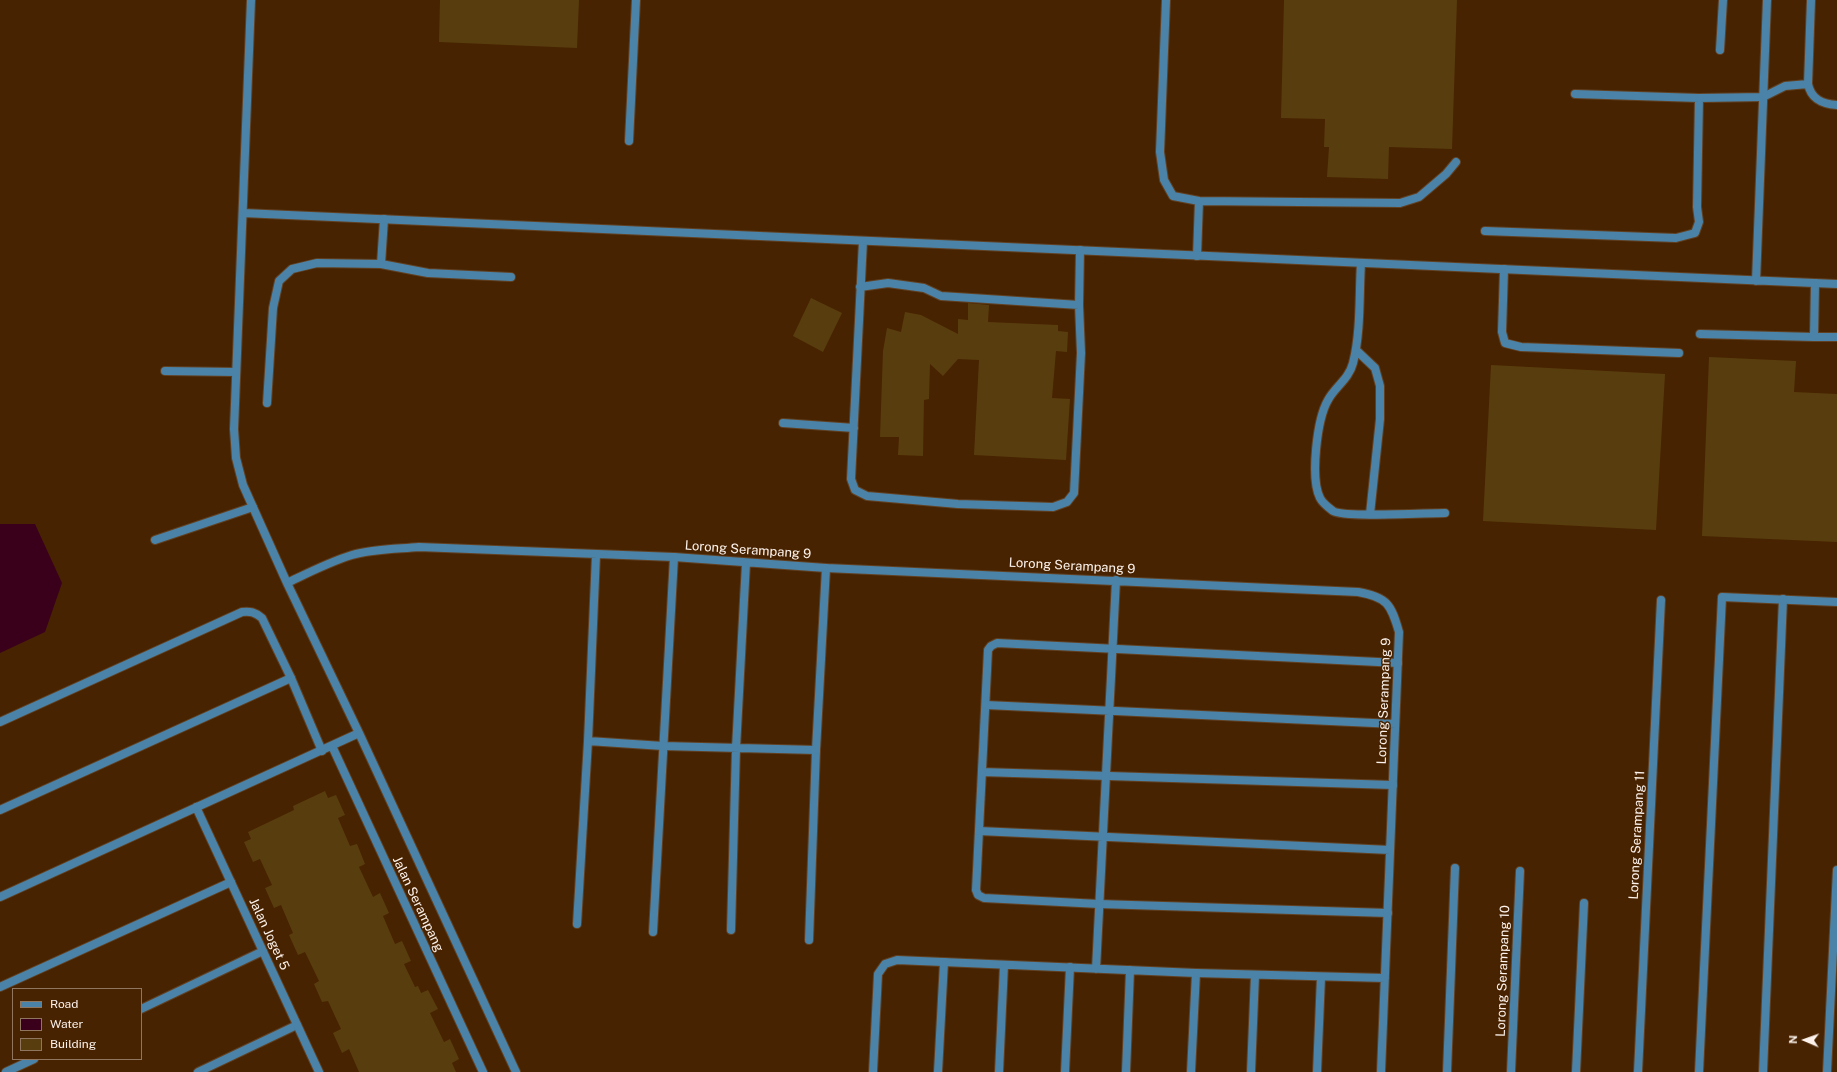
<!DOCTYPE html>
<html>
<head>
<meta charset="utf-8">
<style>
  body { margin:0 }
  #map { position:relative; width:1837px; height:1072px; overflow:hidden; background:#482301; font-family:"Public Sans",sans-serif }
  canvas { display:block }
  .legend { position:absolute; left:12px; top:988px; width:130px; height:72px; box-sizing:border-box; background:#482301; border:1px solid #90765f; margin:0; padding:5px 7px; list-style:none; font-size:12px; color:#fcf2eb }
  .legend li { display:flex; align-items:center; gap:8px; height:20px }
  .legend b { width:20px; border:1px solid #90765f }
  .north { position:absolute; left:1785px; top:1020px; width:40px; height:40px; -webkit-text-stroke:3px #482301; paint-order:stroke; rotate:272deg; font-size:11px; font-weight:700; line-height:16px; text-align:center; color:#fcf2eb }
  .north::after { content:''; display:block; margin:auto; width:14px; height:18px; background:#fcf2eb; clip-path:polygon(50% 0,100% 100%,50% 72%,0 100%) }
</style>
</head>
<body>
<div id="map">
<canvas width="1837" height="1072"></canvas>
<ul class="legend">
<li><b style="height:5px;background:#4a83a7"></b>Road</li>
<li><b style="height:11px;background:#3a001b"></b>Water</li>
<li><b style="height:11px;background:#583e0e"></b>Building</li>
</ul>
<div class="north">N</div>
</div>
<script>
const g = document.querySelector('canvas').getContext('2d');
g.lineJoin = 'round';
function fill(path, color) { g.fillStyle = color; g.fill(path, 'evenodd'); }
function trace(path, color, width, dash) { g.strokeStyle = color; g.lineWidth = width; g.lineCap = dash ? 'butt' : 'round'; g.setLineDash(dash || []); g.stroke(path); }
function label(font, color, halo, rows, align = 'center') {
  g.font = font + ' "Public Sans",sans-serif'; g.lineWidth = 3; g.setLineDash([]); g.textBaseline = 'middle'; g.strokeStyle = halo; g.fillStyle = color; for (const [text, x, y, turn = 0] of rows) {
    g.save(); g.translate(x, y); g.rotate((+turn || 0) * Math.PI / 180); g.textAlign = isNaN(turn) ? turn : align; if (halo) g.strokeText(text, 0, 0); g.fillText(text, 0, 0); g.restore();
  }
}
fill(new Path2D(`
  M0,524H35L62,583L45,632L0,653Z`), '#3a001b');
fill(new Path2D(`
  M440,0H579L577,48L439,42Z
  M1284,0H1457L1452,149L1389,147L1388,179L1327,177L1329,147H1324L1325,119L1281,118Z
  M811,298L842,313L823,352L793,336Z
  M968,303L989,305L988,322L1058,325V331L1068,332L1067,352L1056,351L1052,398L1070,399L1066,460L974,455L979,360L958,359L943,376L930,364L929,399L924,400L923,456L898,455L899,437H880L883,351L887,328L901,332L905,312L921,315L958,334V319L968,320Z
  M1709,357L1796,361L1794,392L1837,394V542L1702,536Z
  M1491,365L1665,374L1656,530L1483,521Z
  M325,791L328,798L336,795L345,815L338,818L350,846L357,844L365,864L359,867L373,897L380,893L389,913L383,916L395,944L402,941L411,961L404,964L415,987L418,986L421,993L428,990L438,1009L430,1013L444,1042L450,1039L459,1059L452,1063L456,1072H359L349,1049L342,1053L333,1033L341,1029L328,1001L322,1002L314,984L319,981L305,952L298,955L289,935L293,933L281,905L274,908L265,888L272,885L260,859L253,862L244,842L251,839L248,832L294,810L293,806Z`), '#583e0e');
const service = new Path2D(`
  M1166,0L1160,152L1164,180L1173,196L1199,201
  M1720,50L1723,0
  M1808,84L1811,0
  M1575,94L1699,98L1763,97L1785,86L1808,84C1811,99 1822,104 1837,105
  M629,141L636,0
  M1485,231L1676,238L1695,233L1699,222L1697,207L1699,98
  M863,241L851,479L855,490L867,496L958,504L1053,507L1067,502L1074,493L1081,353L1079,305L1080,250
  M1197,256L1199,201L1400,203L1419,197L1446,174L1456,162
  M1361,263C1359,295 1361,332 1353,363C1349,379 1335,387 1328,400C1317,419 1310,478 1320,498C1322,502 1329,508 1333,511C1344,518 1426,513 1445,513
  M381,264L428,273L511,277
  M1504,269L1502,332L1505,343L1521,347L1679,353
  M860,287L888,283L924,288L941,296L1079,305
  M1700,334L1814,337L1815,283
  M1814,337H1837
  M1356,350L1375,368L1380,386V419L1370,514
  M165,371L236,372
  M267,403L273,308L279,281L292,269L317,263L381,264L384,219
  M783,423L854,428
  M155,540L253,507
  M982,772L1393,785
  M0,810L291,678
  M1388,913L1099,904L984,898L978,895L976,890L988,650L991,646L997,643L1398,663
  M653,932L674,557
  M809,940L816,750L826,568
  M0,987L231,882
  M198,1072L297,1025
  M938,1072L944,962
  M1065,1072L1070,967
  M1191,1072L1196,973
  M1317,1072L1321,977
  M1447,1072L1455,868
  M1576,1072L1584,903
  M1699,1072L1722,597L1837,602
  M1827,1072L1837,870`);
const minor = new Path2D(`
  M251,0L234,429L236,458L243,485L287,583L359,733L516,1072
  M243,213L1837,284
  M1756,281L1767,0
  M287,583C308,573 329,562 352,555C373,549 397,549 419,547L674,557L826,568L1358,592C1387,597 1391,604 1399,632L1381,1072
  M986,705L1395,724
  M0,722L242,612C250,611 255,612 262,618L291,678L322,751
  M588,741L663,746L816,750
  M332,746L483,1072
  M196,807L319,1072
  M979,831L1390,850
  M0,897L359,733
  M577,924L588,741L596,555
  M731,930L736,748L746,563
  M1096,969L1116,580
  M141,1009L263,951
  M6,1072L34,1059
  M873,1072L878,974L885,964L897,960L1196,973L1385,978
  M999,1072L1004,965
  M1126,1072L1130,970
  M1251,1072L1255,975
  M1511,1072L1520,871
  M1638,1072L1661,600
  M1763,1072L1783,599`);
trace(service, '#614022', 10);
trace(minor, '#614022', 10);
trace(service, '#4a83a7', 8);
trace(minor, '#4a83a7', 8);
label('13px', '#fcf2eb', '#482301', [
  ["Lorong Serampang 9",748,550,4],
  ["Lorong Serampang 9",1072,566,3],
  ["Lorong Serampang 9",1384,701,-88],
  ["Lorong Serampang 11",1637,835,-87],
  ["Jalan Serampang",418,904,65],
  ["Jalan Joget 5",269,934,65],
  ["Lorong Serampang 10",1503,971,-88]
]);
</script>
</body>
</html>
